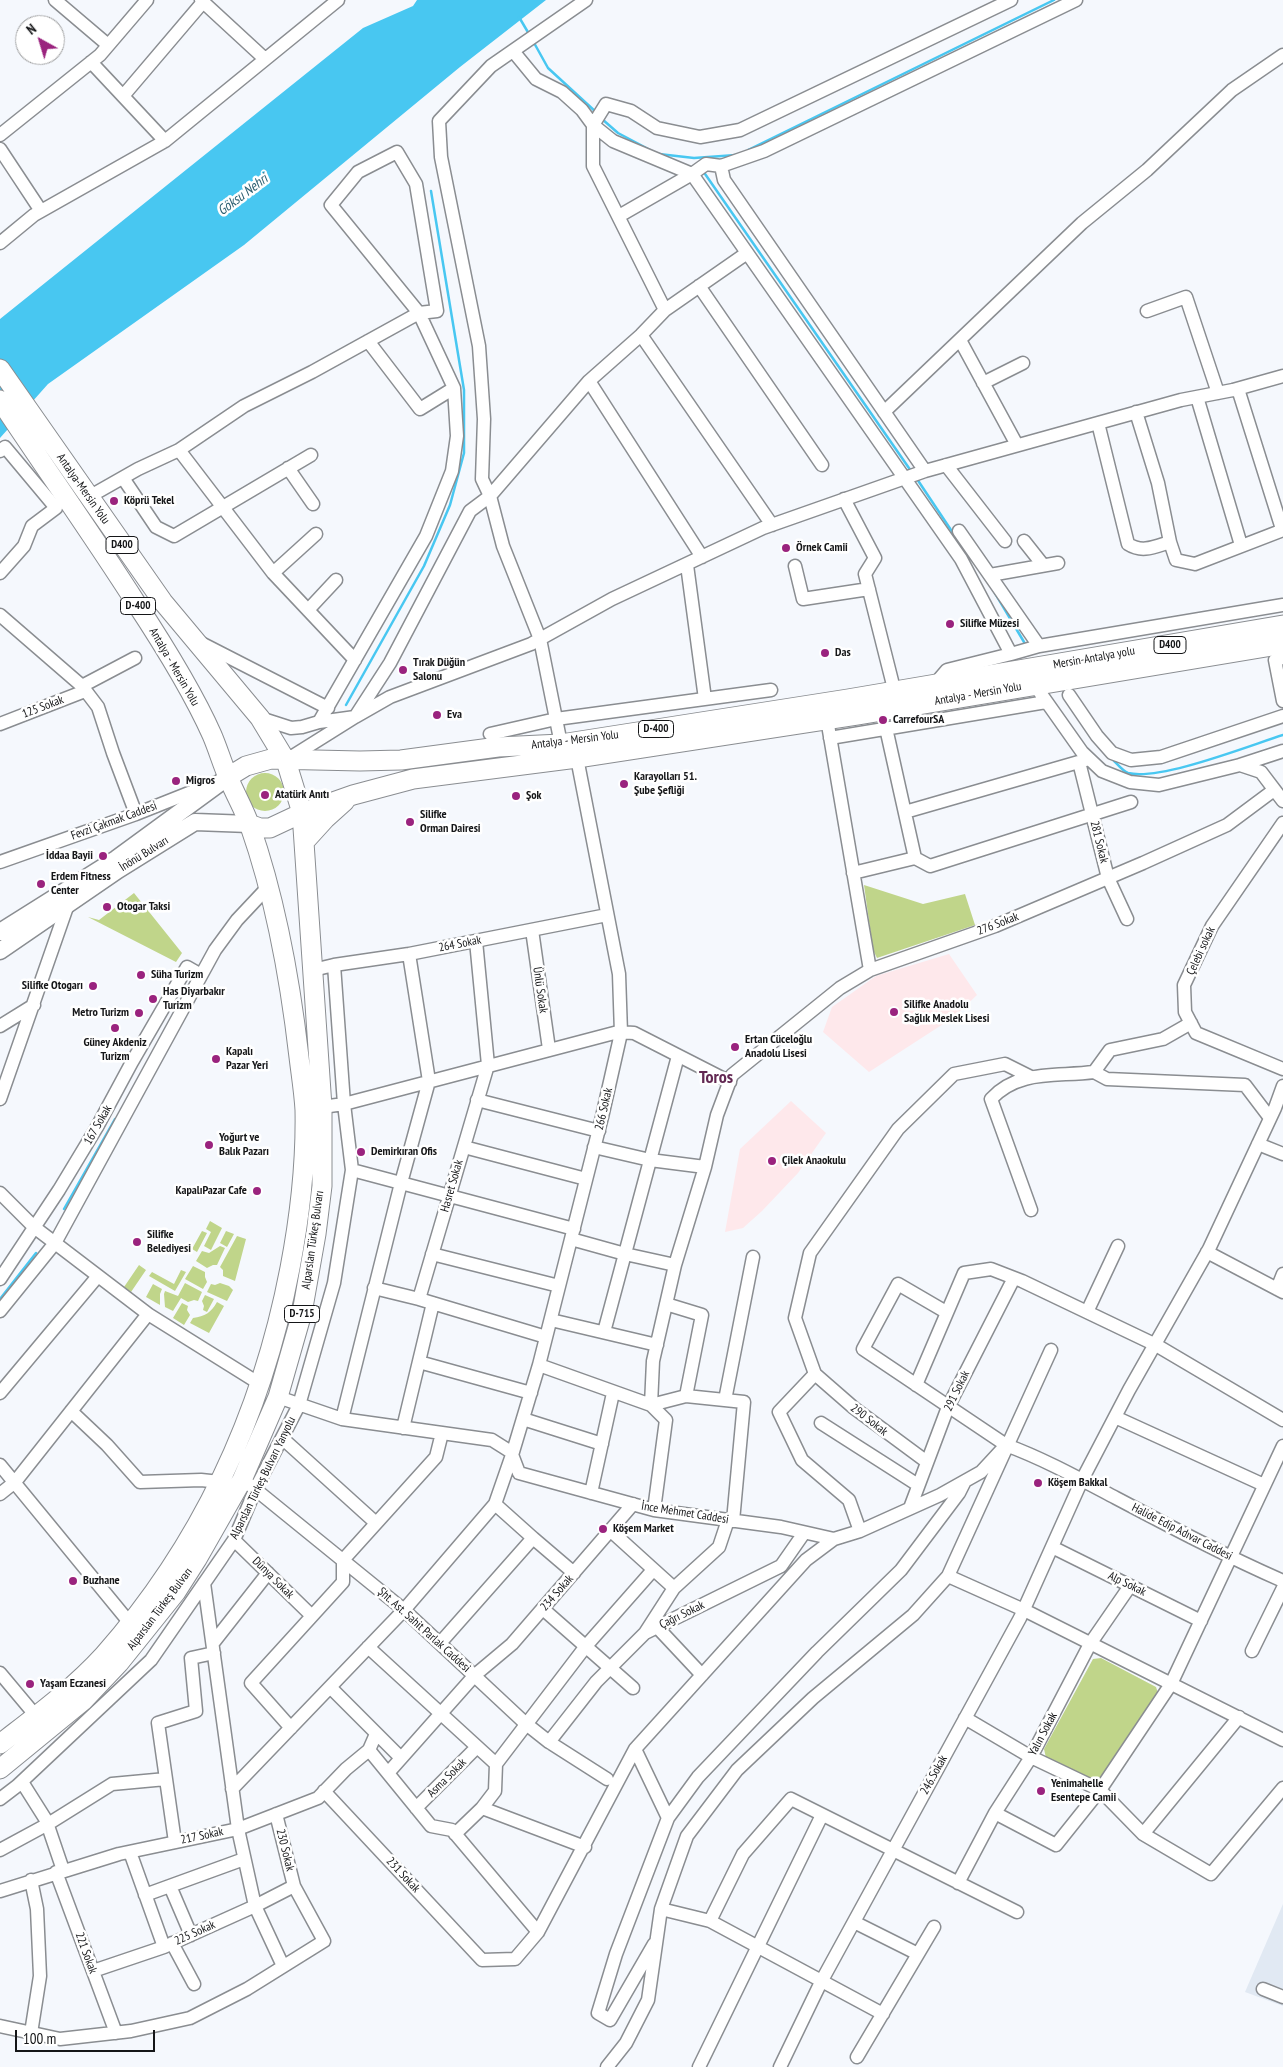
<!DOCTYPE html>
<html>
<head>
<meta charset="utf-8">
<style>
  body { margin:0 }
  #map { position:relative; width:1283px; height:2067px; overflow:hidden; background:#f5f8fd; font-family:"PT Sans Narrow",sans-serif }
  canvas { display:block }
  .north { position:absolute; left:15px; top:15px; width:50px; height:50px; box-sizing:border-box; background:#fff; border:1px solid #a1a2a3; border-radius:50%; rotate:321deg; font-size:14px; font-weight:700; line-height:20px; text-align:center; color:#151618 }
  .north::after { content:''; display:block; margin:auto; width:18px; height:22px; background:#9a237e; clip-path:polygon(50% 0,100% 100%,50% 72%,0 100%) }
  .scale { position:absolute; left:15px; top:2030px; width:140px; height:22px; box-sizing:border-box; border:2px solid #151618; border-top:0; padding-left:6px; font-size:15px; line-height:18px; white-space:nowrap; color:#151618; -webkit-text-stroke:4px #fff; paint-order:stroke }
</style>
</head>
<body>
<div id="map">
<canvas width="1283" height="2067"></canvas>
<div class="north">N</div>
<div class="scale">100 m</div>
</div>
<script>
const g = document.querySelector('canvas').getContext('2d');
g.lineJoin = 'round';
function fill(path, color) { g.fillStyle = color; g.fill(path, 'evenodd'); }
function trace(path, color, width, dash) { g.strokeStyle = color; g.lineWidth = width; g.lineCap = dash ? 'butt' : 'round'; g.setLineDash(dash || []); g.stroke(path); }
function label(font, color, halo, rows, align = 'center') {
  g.font = font + ' "PT Sans Narrow",sans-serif'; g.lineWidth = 5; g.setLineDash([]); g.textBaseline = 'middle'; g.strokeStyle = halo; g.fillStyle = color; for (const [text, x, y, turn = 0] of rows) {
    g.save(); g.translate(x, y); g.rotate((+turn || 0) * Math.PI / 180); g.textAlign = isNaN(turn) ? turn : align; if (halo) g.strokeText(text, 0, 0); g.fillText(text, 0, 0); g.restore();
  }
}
fill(new Path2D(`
  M1283,1904V2006L1245,1992Z`), '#e1e9f3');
fill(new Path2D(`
  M949,954L977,995L954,1017L869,1072L823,1032L832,1007L876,976Z
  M791,1101L826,1133L798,1173L762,1211L743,1228L725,1232L740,1149Z`), '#fee8eb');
fill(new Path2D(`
  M246 792a19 19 0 1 1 38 0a19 19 0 1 1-38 0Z
  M864,885L923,904L965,894L975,925L877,958L873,950Z
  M134,893L182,953L176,962L88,917L99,920Z
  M210,1221L222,1228L211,1250L204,1246L211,1232L206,1229Z
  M202,1231L207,1233L197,1252L192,1249Z
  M226,1231L234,1234L227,1247L220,1243Z
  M237,1236L246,1239L235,1281L223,1276V1270L220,1267Z
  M220,1246L225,1248L217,1265H213L207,1268L196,1261L202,1251L209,1253Z
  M139,1265L146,1270L131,1292L124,1287Z
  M193,1266L205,1272V1277L207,1282L203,1289L185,1279Z
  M181,1270L186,1272L175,1291L149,1276L152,1272L174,1284Z
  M185,1283L202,1292L198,1301L194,1300L188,1302L181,1298L173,1311L165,1307L164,1294L165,1291L178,1296Z
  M220,1283L229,1286L233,1290L227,1301L207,1292L211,1284L215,1285Z
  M153,1284L162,1289L160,1294V1305L146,1297Z
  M205,1295L214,1299L207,1312L203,1310L204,1306L202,1301Z
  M217,1302L224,1306L209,1333L190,1323L193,1318C205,1316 211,1313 217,1302Z
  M182,1303L188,1306L187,1310L190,1315L184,1325L173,1318Z
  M1101,1658L1156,1687L1159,1696L1106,1775L1093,1781L1046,1758L1044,1749L1093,1659Z`), '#c0d58a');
fill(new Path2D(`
  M417,0H546L460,67L244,245L48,384L0,438V319L363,28L413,6Z`), '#48c7f1');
trace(new Path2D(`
  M519,17L529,34
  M533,41L548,68L597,113
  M602,119L618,133L652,151
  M748,150L1054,0
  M659,154L694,158L736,155
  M703,171L911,471
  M917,479L953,533
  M995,593L1024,642
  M346,705L424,566L450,505L464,453V390L431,191
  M1111,758C1116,762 1122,771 1128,773C1160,781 1248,746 1283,735
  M64,1209L115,1119
  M0,1299L36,1253`), '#48c7f1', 2.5);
const minor = new Path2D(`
  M55,0L108,45
  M201,0L265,59
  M513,51L536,79L562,92L582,110L593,125L613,141L692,174L961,559L1011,654L1039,646L1283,605
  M91,62L165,141
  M123,96L203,2
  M0,135L100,55L147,0
  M0,149L41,211
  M721,166L764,151L1076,0
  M619,216L692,174L706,164L721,166L724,180L925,471
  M0,243L34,215L165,141L338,0
  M699,286L822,465
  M665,310L593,166V125L606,104L631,111L657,128L700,137L740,130L1011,0
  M1147,311L1186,297L1218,393
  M641,335L772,525
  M960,340L1017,445
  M368,341L420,409L454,388
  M589,381L702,557
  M983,383L1023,363
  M1238,389L1282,529
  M1197,397L1241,545
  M884,412L1082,223L1147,170L1232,90L1283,55
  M1136,412L1158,483L1170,542L1176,560L1195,564L1283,530
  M1098,423L1128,544C1142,553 1154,547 1170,542
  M179,450L273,573L355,660
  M0,451L5,447L56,508
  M946,465L1005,541
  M288,468L313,504
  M123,478L156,527L174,536L311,455
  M94,494L138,469L179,450L244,406L312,372L419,313L437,311L416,184L397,152L358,172L331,205L419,313L454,388L457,436L452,471L426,536L319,722
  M844,499L875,558L865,574L892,681
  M959,531L1039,646
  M1024,541L1043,565
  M687,565L705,699
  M795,566L803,599L869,589
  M0,573L24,546L32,526L56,508
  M273,573L316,534
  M990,575L1058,563
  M308,610L336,580
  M0,615L82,686L98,707L113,753L136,814
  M201,643L328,708
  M1283,658L1275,660L1283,701
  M935,684L947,670L1011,654
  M1034,684L1082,752L1102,771L1130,782L1159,785L1240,765L1261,772L1283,801
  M82,686L135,658
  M1069,695L1097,736L1112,753L1131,760L1161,757L1283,716
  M260,718L291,728L302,727L319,722L355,717L390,663L470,511L490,496L589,381L641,335L665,310L747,253
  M827,719L870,970
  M0,724L85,691
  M886,728L915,858
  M490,734L556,719L771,690
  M830,738L1046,702
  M561,744L540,639L503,546L490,496L482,479L484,419L479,346L441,157L439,121L491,66L586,0
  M288,759L355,717L390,697L531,644L612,599L763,528L925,471L1181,400L1233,390L1283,376
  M1079,762L1108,878L1127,919
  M1240,765L1283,751
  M905,812L1089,759
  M1283,823L1212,926L1184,985L1185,1012L1196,1033L1283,1069
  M0,862L136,814L214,783
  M853,873L915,858L930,866L1131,802
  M532,930L549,1049
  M476,941L488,1065L419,1299L546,1337
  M313,970L334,965L409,954L607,915
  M1191,1023L1163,1039L1110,1050L1094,1072L1107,1079L1245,1085L1270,1118
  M0,1026L34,1005
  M0,1099L67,907
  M477,1100L599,1131
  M322,1107L344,1104L618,1032L634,1033L730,1082
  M1258,1144L1283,1154
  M464,1147L586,1179
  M594,1147L650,1160L705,1167
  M352,1170L574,1229
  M0,1193L34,1227L148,1314L260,1384
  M1031,1210L991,1099C1019,1069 1056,1077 1094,1072
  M571,1239L625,1254L675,1265
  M1207,1252L1283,1292
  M432,1254L559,1286
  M0,1279L59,1190L97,1127L132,1062L187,967L201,975
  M374,1288L419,1299
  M1277,1289L1283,1274
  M666,1304L702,1315L686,1396
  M0,1311L55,1243L215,950L237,920L268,887
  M946,1312L898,1284L863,1349L1006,1445
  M1087,1312L1118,1246
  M551,1320L657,1345
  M604,1332L678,1056
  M419,1362L531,1393
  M539,1365L651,1405L686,1396L744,1402L733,1521
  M815,1374L779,1412L802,1460L849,1500L860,1531
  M916,1385L964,1273L991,1269L1022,1281L1156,1345L1283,1420
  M0,1393L98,1276
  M278,1397L342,1419L492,1440L511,1452L519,1473L654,1510L781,1527L834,1539L860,1531L940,1495L981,1472L1006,1445C1044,1459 1080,1479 1116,1498C1171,1527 1226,1556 1283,1581
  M725,1400L753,1257
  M71,1411L107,1445L140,1482L201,1480L220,1482
  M1115,1417L1264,1485
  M342,1419L401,1183L429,1081L409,954
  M523,1419L602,1444
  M821,1423L918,1485
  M403,1428L433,1303
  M282,1438L376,1523
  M927,1462L854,1408L815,1374L795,1318L810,1253L898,1129L954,1074L1005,1064L1031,1077
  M0,1465L129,1622
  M250,1485L404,1610L525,1723L549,1742L607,1779
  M591,1493L613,1393
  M0,1494L15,1482L148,1314
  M910,1508L948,1407L1014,1278
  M654,1510L666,1420L651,1405L653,1361L675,1265L705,1167L717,1115L732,1075L840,988L870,970L995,926L1143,863L1227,825L1274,790
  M611,1531L674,1588L645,1633L781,1566L804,1533
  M533,1538L574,1573
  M234,1540L312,1616
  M1052,1547L1201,1621
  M948,1576L1024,1610L1283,1740
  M204,1583L238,1829L255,1906L283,1966
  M674,1588L719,1547L728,1520
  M543,1609L633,1688
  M657,1627L702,1675
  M441,1642L533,1538L495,1504
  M213,1643L268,1573
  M368,1647L496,1764
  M1252,1651L1283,1588
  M0,1673L36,1716
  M330,1687L401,1758
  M965,1718L1031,1757L1100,1790L1143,1834L1211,1874L1283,1788
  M291,1728L251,1683L343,1582V1560L436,1457L442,1433
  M549,1742L596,1682L645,1633
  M635,1749L668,1818L616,1954L598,2013L610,2020L654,1944
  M369,1750L431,1826L452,1830L538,1932
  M388,1773L475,1675L512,1644L633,1504
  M22,1782L46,1820L63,1870
  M232,1789L404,1610L495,1504L512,1455L539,1365L602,1117L621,1033L619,974L577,758
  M324,1791L482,1960L515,1959L538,1932L635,1749L806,1560L834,1539
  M0,1799L17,1786L151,1660L234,1540L256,1488L299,1405L334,1283L352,1170L344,1104L334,965
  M416,1808L477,1747
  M995,1813L1056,1845L1100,1790L1171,1684L1283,1446
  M668,1818L698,1777L817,1652L901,1570L959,1493L965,1481
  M455,1834L482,1808
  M1143,1834L1239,1717
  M175,1842L158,1723L196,1711L191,1658L214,1653
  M585,1847L482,1808L495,1791L496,1764L586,1646L653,1570
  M0,1850L48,1824L112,1784L166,1779
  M130,1852L164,1947
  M56,1872L116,2033
  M958,1883L995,1813L1031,1757L1090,1644L1130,1586
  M170,1886L191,1935
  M0,1891L119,1854L238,1829L318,1798L346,1769L369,1750L376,1734
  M145,1895L244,1859
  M661,1909L710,1921L883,2014
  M710,1921L743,1854L791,1799L1017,1912
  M854,1922L918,1954
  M172,1943L194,1984
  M93,1971L164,1947L255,1906L294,1886
  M1263,1989L1283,1997
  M0,2026L60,2039L131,2031L190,2018L247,1989L324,1941L294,1886L276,1814
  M31,2033L40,1976L37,1909L31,1880
  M857,2057L934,1927
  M607,2067L626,2043L648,2000L661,1909L687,1836L737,1770L813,1698L913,1615L948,1576L1051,1350
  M699,2067L822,1815
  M780,2067L821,1982L1020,1618L1082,1480L1129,1390L1209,1249L1275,1108L1283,1086`);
const major = new Path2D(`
  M0,932L116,859L228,777
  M0,951L118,870L195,822L249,824`);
const highway = new Path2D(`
  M0,369L163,602L260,718L286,761L302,813L322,1107V1186L316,1234L302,1313L278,1397L242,1480L197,1559L176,1592L119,1663L83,1701L0,1769
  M0,400C45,468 92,534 136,603C163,644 192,690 212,735C218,749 222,763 228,777C235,794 244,809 250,826C276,900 290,979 299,1057C301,1074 304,1092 305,1110C306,1163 300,1216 290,1268C262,1414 202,1544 104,1655C73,1689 36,1716 0,1744
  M228,777L246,766L271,759L360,761L401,760L498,747L561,744L848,699L1283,625
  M249,824L260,828H270L302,813L353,795L413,779L577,758L857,715L1283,644
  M305,841L325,819L345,801`);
trace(minor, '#8a8d91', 15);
trace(major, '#8a8d91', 19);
trace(highway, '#8a8d91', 21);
trace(minor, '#fff', 12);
trace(major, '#fff', 16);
trace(highway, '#fff', 19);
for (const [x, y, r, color] of [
  [114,501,5,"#9a237e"],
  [786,548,5,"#9a237e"],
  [950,624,5,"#9a237e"],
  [825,653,5,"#9a237e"],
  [403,670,5,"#9a237e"],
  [437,715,5,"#9a237e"],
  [883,720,5,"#9a237e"],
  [176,781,5,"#9a237e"],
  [624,784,5,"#9a237e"],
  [265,795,5,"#9a237e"],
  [516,796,5,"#9a237e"],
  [410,822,5,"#9a237e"],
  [103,856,5,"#9a237e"],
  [41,884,5,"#9a237e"],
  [107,907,5,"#9a237e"],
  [141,975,5,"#9a237e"],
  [93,986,5,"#9a237e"],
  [153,999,5,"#9a237e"],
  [894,1012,5,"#9a237e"],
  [139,1013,5,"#9a237e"],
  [115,1028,5,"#9a237e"],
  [735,1047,5,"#9a237e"],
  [216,1059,5,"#9a237e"],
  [209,1145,5,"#9a237e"],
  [361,1152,5,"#9a237e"],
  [772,1161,5,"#9a237e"],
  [257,1191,5,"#9a237e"],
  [137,1242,5,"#9a237e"],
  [1038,1483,5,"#9a237e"],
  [603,1529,5,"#9a237e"],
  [73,1581,5,"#9a237e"],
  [30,1684,5,"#9a237e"],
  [1041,1791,5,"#9a237e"]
]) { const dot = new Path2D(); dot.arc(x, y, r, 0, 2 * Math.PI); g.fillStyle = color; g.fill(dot); trace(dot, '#fff', 2); }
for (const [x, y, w] of [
  [122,545,32],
  [138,606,35],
  [1170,645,32],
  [656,729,35],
  [302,1314,35]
]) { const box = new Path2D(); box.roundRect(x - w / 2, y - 8.5, w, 17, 4); g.fillStyle = '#fff'; g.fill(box); trace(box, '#151618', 1); }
label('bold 11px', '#151618', null, [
  ["D400",122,545],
  ["D-400",138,606],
  ["D400",1170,645],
  ["D-400",656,729],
  ["D-715",302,1314]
]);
label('12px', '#151618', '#fff', [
  ["Antalya-Mersin Yolu",83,489,55],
  ["Mersin-Antalya yolu",1094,658,-10],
  ["Antalya - Mersin Yolu",174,667,60],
  ["Antalya - Mersin Yolu",978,694,-10],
  ["125 Sokak",43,707,-21],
  ["Antalya - Mersin Yolu",575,740,-7],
  ["Fevzi Çakmak Caddesi",114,821,-20],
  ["281 Sokak",1099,842,76],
  ["İnönü Bulvarı",144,854,-32],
  ["276 Sokak",998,924,-21],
  ["264 Sokak",460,944,-11],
  ["Çelebi sokak",1201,951,-65],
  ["Ünlü Sokak",540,990,82],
  ["266 Sokak",604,1109,-77],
  ["167 Sokak",98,1125,-60],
  ["Hasret Sokak",452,1186,-74],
  ["Alparslan Türkeş Bulvarı",313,1240,-82],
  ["291 Sokak",957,1391,-64],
  ["290 Sokak",869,1420,38],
  ["Alparslan Türkeş Bulvarı Yanyolu",263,1478,-64],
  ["İnce Mehmet Caddesi",685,1513,9],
  ["Halide Edip Adıvar Caddesi",1182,1532,27],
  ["Dünya Sokak",273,1578,45],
  ["Alp Sokak",1127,1584,26],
  ["234 Sokak",557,1593,-49],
  ["Alparslan Türkeş Bulvarı",160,1609,-53],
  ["Çağrı Sokak",682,1615,-26],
  ["Şht. Ast. Sahit Parlak Caddesi",424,1630,42],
  ["Yalın Sokak",1043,1734,-62],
  ["246.Sokak",934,1775,-61],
  ["Asma Sokak",447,1778,-45],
  ["217 Sokak",202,1836,-12],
  ["230 Sokak",285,1850,76],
  ["231 Sokak",403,1875,47],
  ["225 Sokak",195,1933,-24],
  ["221 Sokak",86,1953,70]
]);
label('bold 12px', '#151618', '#fff', [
  ["Köprü Tekel",124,501],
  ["Örnek Camii",796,548],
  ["Silifke Müzesi",960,624],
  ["Das",835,653],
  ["Tırak Düğün",413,663],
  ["Salonu",413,677],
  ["Eva",447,715],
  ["CarrefourSA",893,720],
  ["Karayolları 51.",634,777],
  ["Şube Şefliği",634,791],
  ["Migros",186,781],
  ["Atatürk Anıtı",275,795],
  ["Şok",526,796],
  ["Silifke",420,815],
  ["Orman Dairesi",420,829],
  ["İddaa Bayii",93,856,"right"],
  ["Erdem Fitness",51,877],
  ["Center",51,891],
  ["Otogar Taksi",117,907],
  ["Süha Turizm",151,975],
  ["Silifke Otogarı",83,986,"right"],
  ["Has Diyarbakır",163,992],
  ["Turizm",163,1006],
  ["Silifke Anadolu",904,1005],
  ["Sağlık Meslek Lisesi",904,1019],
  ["Metro Turizm",129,1013,"right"],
  ["Ertan Cüceloğlu",745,1040],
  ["Anadolu Lisesi",745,1054],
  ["Güney Akdeniz",115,1043,"center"],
  ["Turizm",115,1057,"center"],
  ["Kapalı",226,1052],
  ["Pazar Yeri",226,1066],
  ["Yoğurt ve",219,1138],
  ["Balık Pazarı",219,1152],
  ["Demirkıran Ofis",371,1152],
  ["Çilek Anaokulu",782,1161],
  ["KapalıPazar Cafe",247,1191,"right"],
  ["Silifke",147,1235],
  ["Belediyesi",147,1249],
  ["Köşem Bakkal",1048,1483],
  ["Köşem Market",613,1529],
  ["Buzhane",83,1581],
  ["Yaşam Eczanesi",40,1684],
  ["Yenimahelle",1051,1784],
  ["Esentepe Camii",1051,1798]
], 'left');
label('italic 14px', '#2b5e70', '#fff', [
  ["Göksu Nehri",243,195,-37]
]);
label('bold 18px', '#622852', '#fff', [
  ["Toros",716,1078]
]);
</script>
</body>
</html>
